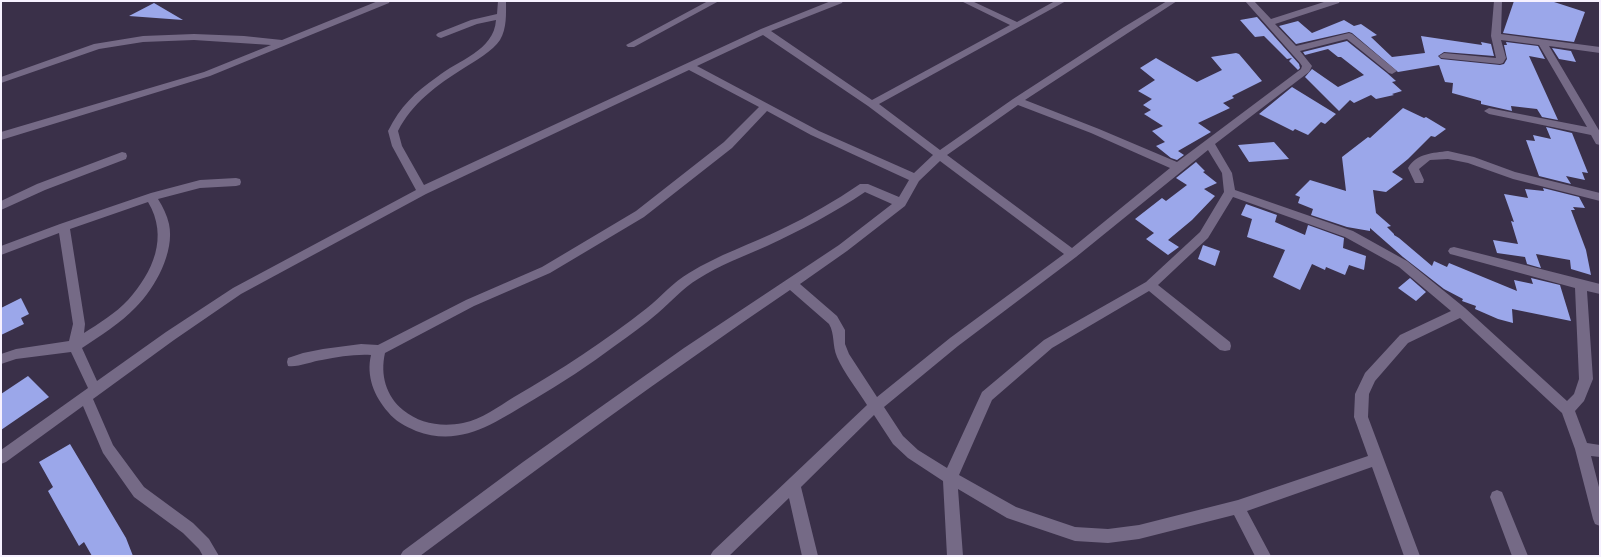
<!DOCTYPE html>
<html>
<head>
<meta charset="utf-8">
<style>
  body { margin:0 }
  #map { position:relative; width:1601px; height:557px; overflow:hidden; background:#3a3049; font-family:Rubik,sans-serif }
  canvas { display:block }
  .frame { position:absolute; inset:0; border:2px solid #f6f1ff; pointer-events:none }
</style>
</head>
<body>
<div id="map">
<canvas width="1601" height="557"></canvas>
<div class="frame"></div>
</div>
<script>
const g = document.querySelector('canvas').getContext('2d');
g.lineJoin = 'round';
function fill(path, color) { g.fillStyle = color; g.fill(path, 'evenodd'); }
fill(new Path2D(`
  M1514,1H1551L1585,12L1574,42L1503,33Z
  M154,3L183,20L129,16Z
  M1257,17L1299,64L1300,68L1298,70L1289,61L1292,58L1287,59L1264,36L1255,37L1240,20Z
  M1344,20L1354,26L1361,24L1377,35L1371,37L1392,57L1425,53L1421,36L1482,45L1481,42L1491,44L1494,56L1444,52L1438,56L1441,59L1500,65L1504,64L1507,59L1504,45H1507L1506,42L1538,46L1545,59L1529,56L1558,120L1542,117L1537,109L1511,106L1512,111L1481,104V101L1452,93L1453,83L1445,82L1439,65L1398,72L1352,33L1349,32L1296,44L1279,26L1298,21L1312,33Z
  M1347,41L1387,73L1396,81L1392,82L1402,91L1392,94L1394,95L1376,99L1371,95L1354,103L1350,100L1339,111L1305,77L1312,69L1338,87L1364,75L1341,57H1338L1328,49L1305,55L1303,52Z
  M1552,48L1571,51L1576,62L1559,59Z
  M1236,53L1239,54L1262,81L1232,96L1234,98L1223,103L1230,108L1198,123L1211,132L1178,151L1184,155L1177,160L1171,158L1156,146L1165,142L1152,131L1163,126L1144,114L1151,110L1143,105L1152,99L1138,91L1155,80L1140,68L1156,58L1197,82L1222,70L1211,57Z
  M1292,87L1336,114L1325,124L1321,122L1308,135L1295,129L1293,131L1259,114Z
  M1403,108L1424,118L1426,117L1446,129L1435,137L1431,136L1408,159L1392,172L1403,179L1386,192L1373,190L1376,213L1391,226L1387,227L1394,234V235L1399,238L1432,266L1434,261L1447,267L1449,263L1517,291L1514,280L1533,284L1531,278L1560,285L1571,321L1512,309L1513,323L1498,319L1475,309L1476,306L1462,301L1463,299L1444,289L1403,257L1370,228V231L1347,227L1311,215L1313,209L1298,203L1300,197L1295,195L1310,180L1346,191L1342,157L1368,137L1370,138Z
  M1546,127L1572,133L1588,173L1582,172L1585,180L1566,176L1571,184L1539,176L1526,140L1535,141L1533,135L1551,139Z
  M1274,142L1289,159L1249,162L1238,145Z
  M1196,162L1205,171L1203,172L1217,183L1204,189L1215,196L1192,220L1168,240L1179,247L1168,255L1146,239L1154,233L1135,219L1162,198L1166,201L1187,185L1176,178Z
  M1543,188L1579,197L1585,208L1573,207L1575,210H1571L1586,250L1591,275L1571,269L1570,260L1536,254L1541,268L1527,264L1525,257L1497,253L1493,240L1518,244L1511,221L1514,222L1504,194L1528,198L1525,189L1544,191Z
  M1246,204L1277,215L1275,222L1305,235L1308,225L1344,238L1343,248L1366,256L1364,270L1349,265L1345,275L1326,267L1325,270L1312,264L1300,290L1273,277L1285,250L1247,237L1252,219L1241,215Z
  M1203,245L1220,251L1215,266L1198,259Z
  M1410,278L1426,292L1416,301L1398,288Z
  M21,298L29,314L21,318L24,324L1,335V308Z
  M28,376L49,397L1,430V394Z
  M70,444L126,538L133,556H92L84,542L79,546L58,509L48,491L53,487L39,462Z`), '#9ba7ea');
fill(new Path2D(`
  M378,1H390L389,3L210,76L1,140V132L204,72L271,45L194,40L143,42L99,49L1,83V77L94,44L143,36L194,34L244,36L282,40Z
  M498,1H506C506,14 507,28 500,40C493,51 475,61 464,68C437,85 412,103 398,131L402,146L424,185L761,29L831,1H843L842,3L771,31L872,100L1010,25L961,1H972L1017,22L1055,1H1066L879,104L940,150L1013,99L1124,27L1167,1H1177L1025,100L1099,129L1177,162L1301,69L1302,66L1300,63L1245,1H1254L1271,19L1327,1H1340L1339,3L1275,24L1296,46L1349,33L1352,34L1397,71L1392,74L1389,73L1347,39L1300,51L1312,66L1309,72L1215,144L1232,173L1235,190L1353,231L1407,261L1465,308L1567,401L1574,394L1579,379L1575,288L1454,255L1450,254L1448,251L1450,248L1454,247L1600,284V294L1587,291L1593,379L1584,401L1575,411L1587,443L1600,445V457L1591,456L1600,491V526L1595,524L1593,519L1575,449L1562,413L1460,318L1408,343L1375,381L1369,394L1368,417L1420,556H1404L1372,467L1247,511L1271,556H1255L1234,515L1139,539L1108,543L1075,541L1007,518L958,489L963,556H947L943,481L908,458L893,444L874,415L801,487L818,556H802L789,498L729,556H710L713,551L867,405C857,389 844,373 837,357C832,345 835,334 829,324L790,290C665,375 542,465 420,556H400L403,551L523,462L684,348L839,245L892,204L865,192C834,213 801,230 767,246C744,256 720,265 698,279C683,288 671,302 658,313C644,325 630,335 616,345C589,365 562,383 533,400C495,422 462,448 416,431C405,426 395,421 388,412C374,396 366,376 371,355C355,354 338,357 322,360C313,361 296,368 288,366L287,362L288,358L303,353L323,349L361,344L378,345L466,300L542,267L636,211L724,142L759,107L689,70L426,194L241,294L174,340L93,399L113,445L144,487L193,523L209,539L219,556H203L199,549L183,533L134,497L103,453L83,406L6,462L1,464V450L88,388L71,352L16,359L1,364V354L16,349L69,341L73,324L59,233L1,255V246L60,224L151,193L200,180L236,178L240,179L241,182L240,185L236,186L200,188L158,199C163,207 167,215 169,224C175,252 155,288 136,307C121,323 100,336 82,348L97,381L166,332L233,288L416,190L392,146L388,131C400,107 415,92 437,77C458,60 494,51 496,20L477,24L441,38L438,37L436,35L438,33L471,20L497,14ZM763,35L868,106L933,155L914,173L819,131L697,66ZM1018,105L1091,133L1170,168L1072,248L947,155ZM767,111L811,135L909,180L899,197L868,184H860C835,201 809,216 782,229C751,244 718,255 689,273C673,282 661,297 647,308C605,341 561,370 514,397C498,407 482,419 463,423C442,427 420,424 403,410C386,396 380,375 385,353L474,306L550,273L644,217L732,148ZM1208,150L1222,173L1224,192L1200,232L1146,282L1044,340L982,392L947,468L918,450L903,436L884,407L958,346L1076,257ZM940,161L1064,254L950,338L877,397L849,354L845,344V330L837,316L800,284L847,251L905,206L919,181ZM1233,197L1345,237L1399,267L1451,311L1400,335L1365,373L1355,394L1354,417L1368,456L1238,500L1139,525L1108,529L1075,527L1016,507L959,475L992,400L1052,348L1149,291L1220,350L1225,351L1230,350L1231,346L1230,342L1158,285L1208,238ZM148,202C169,237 153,272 128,300C116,313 98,324 84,333L85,324L70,229Z
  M708,1H719L634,47H628L626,45Z
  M1494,1H1502L1501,34L1600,47V53L1549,46L1600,132V145L1596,144L1591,135L1489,114L1484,111L1489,108L1587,127L1539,45L1501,40L1506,58L1503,63L1500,64L1441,58L1439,56L1444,53L1496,58L1491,36Z
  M1448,151L1474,157L1515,172L1600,193V201L1513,179L1468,163L1448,159L1430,160L1419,169L1424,180L1423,183H1415L1408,168C1417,153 1433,153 1448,151Z
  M122,152L126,153L127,156L126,159L45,190L1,210V201L37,184Z
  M1497,490L1502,492L1528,556H1512L1490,497L1492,492Z`), '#756a86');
</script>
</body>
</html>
